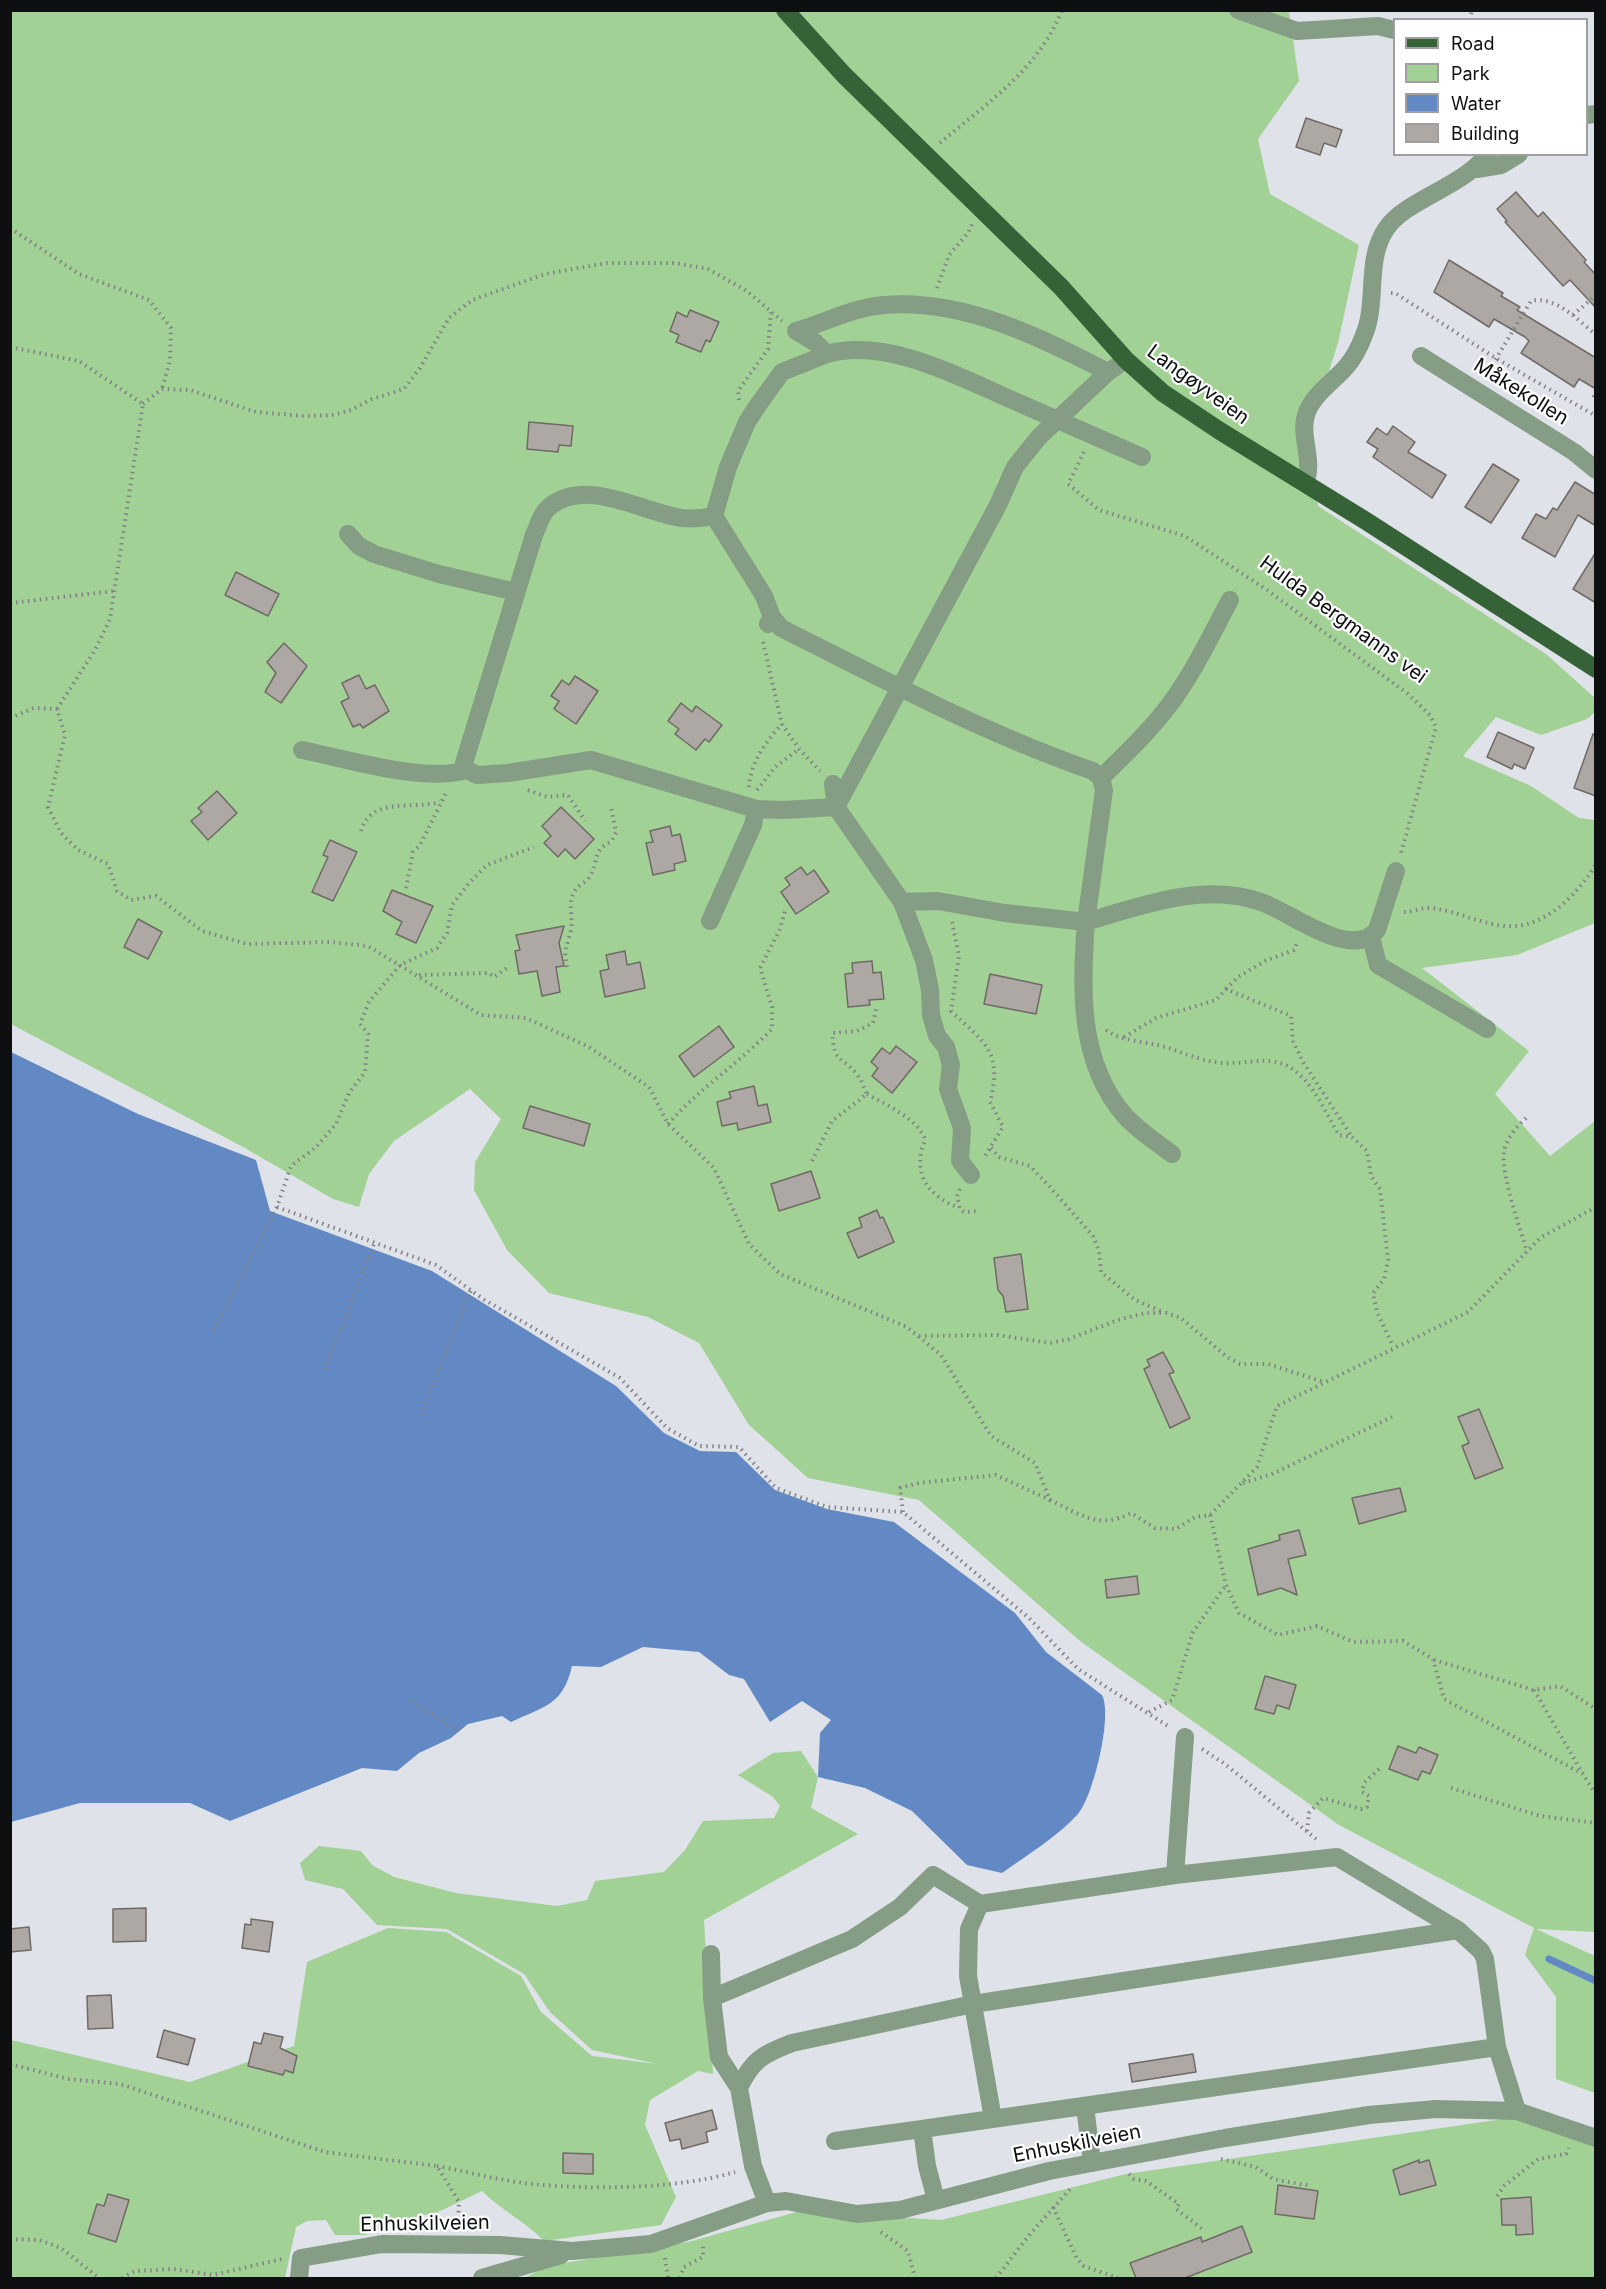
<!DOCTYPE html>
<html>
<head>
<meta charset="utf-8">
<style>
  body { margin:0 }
  #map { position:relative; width:1606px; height:2289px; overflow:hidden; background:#dfe2e8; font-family:Inter,sans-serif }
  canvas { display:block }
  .frame { position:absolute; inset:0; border:12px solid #0e0f11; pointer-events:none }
  .legend { position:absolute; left:1393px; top:18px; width:195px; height:138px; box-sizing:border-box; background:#fff; border:2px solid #9f9fa0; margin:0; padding:8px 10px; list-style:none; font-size:18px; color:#0e0f11 }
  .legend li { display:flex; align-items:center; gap:12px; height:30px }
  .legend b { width:30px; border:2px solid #9f9fa0 }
</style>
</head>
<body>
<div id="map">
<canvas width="1606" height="2289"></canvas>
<div class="frame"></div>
<ul class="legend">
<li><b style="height:8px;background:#366237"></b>Road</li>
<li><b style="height:16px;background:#a1d194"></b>Park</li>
<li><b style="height:16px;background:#6289c4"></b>Water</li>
<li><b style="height:16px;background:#aea8a4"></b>Building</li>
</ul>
</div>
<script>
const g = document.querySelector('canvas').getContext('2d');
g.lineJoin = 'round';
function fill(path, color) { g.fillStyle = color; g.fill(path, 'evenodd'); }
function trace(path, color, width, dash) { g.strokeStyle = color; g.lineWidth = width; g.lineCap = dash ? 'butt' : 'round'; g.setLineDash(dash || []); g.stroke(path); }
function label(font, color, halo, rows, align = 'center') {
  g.font = font + ' Inter,sans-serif'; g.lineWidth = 4.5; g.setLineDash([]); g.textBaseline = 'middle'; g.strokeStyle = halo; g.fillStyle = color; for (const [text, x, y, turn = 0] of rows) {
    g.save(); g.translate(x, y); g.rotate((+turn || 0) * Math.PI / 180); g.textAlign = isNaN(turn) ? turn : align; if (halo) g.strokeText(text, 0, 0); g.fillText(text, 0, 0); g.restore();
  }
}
fill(new Path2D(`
  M10,11H1289L1299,81L1258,139L1270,194L1359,245L1338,343L1310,432L1318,506L1546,654L1595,698V712L1587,719L1541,735L1496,717L1463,756L1531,786L1579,818L1595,820V923L1517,955L1422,968L1529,1051L1495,1094L1550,1156L1595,1121V1932L1536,1929L1595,1956V2093L1556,2079V1997L1525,1955L1534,1928L1339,1825L1080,1641L919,1500L808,1478L749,1425L699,1343L648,1317L549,1293L507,1250L474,1190L475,1162L501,1119L470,1089L394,1141L369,1174L359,1207L333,1199L243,1147L11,1024Z
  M801,1751L818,1777L811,1808L858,1834L704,1920L713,2074L698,2071L650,2100L645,2125L676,2197L661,2225L544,2241C525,2221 501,2210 482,2191L438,2212L398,2221L365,2235H335L326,2220L307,2221L296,2227L285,2278H11V2040L190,2082L294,2046L307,1962L388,1928L446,1932L521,1976L541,2012L592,2056L658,2064L592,2050L550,2012L524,1974L447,1929L377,1925L343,1889L305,1880L300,1863L319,1846L361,1851L372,1865L394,1877L456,1893L557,1906L587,1900L595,1881L664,1872L685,1850L703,1821L774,1818L780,1806L773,1797L738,1775L773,1753Z
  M1517,2117L1595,2146V2278H525L547,2266L688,2242L800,2211L941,2220L1126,2174Z`), '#a1d194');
fill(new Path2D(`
  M11,1052L138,1114L256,1160L270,1211L432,1271L616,1386L664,1433L700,1451L736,1452L775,1490L827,1509L894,1522L1015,1613L1046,1652L1102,1695C1113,1716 1093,1797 1078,1814C1057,1837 1027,1855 1002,1873L967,1865L912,1811L865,1788L818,1777L820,1733L831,1720L802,1701L770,1722L744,1679L729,1675L699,1652L643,1647L601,1667L572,1666C563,1705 545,1706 511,1722L502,1716L468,1724L451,1738L419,1753L397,1771L362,1768L230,1821L190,1803H80L11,1822Z`), '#6289c4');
trace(new Path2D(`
  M1549,1959L1596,1981`), '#6289c4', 7);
const building = new Path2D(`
  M1306,118L1342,130L1336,147L1324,143L1320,155L1296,147Z
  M1516,192L1538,217L1543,212L1586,260L1584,262L1596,275V308L1570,280L1563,286L1505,222L1507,221L1497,209Z
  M1449,260L1503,293L1501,296L1520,307L1517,310L1596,358V389L1579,379L1574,387L1521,353L1529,341L1525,337L1494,319L1489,327L1434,292Z
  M690,310L719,322L710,342L706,340L701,352L676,342L679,335L670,331L677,312L687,317Z
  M529,422L573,426L571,446L559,445L558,452L527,449Z
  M1393,426L1415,442L1408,452L1446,475L1432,498L1373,457L1378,449L1367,442L1377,428L1387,435Z
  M1493,464L1519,480L1491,523L1465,507Z
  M1575,482L1596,495V526L1578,515L1555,557L1522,538L1536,514L1546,519L1553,508L1557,510Z
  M1596,552V603L1573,589Z
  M236,572L279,594L268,616L225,595Z
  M284,643L307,666L281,703L265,692L276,673L267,662Z
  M359,675L366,689L375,685L389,711L363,728L360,724L353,727L341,702L349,698L342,683Z
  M575,676L598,691L576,724L554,709L559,701L551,696L562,680L569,685Z
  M681,703L692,712L696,706L722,725L709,742L705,739L696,750L675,734L679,729L668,721Z
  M1498,732L1534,748L1525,769L1514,764L1512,769L1487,757Z
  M1593,734H1596V796L1574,788Z
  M217,791L237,813L208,840L191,821L202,812L198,808Z
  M561,807L594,839L575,859L565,849L558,857L544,843L551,836L542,826Z
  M670,826L672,836L680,834L686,861L674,864L675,870L653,875L646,843L653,842L650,831Z
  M330,840L357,852L333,901L312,892L328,857L323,855Z
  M801,867L807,875L814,870L829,892L796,914L781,892L790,885L785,878Z
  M392,890L433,906L416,943L396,934L402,922L383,911Z
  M138,919L162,932L148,959L124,947Z
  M564,926L559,943L564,966L556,967L560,992L542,996L537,971L519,974L515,951L520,950L516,935Z
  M625,951L627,965L640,962L645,988L605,997L600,971L609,969L606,955Z
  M872,961L873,973L881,972L884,999L869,1000L870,1005L848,1007L845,974L853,973L852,963Z
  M990,974L1042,985L1036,1014L984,1004Z
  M719,1026L734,1047L694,1077L679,1056Z
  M896,1046L917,1062L892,1093L872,1076L878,1068L871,1062L882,1048L890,1054Z
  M754,1086L758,1106L767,1104L771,1122L738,1130L737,1123L722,1126L717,1102L731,1098L729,1092Z
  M530,1106L590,1124L584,1146L523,1128Z
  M811,1171L820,1198L779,1211L771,1184Z
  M877,1210L880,1218L883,1217L894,1242L858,1258L847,1233L862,1227L859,1218Z
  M1021,1254L1028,1309L1006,1312L1003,1296L998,1290L994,1258Z
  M1163,1352L1174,1372L1169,1374L1190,1418L1170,1428L1144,1369L1150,1366L1147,1360Z
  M1479,1409L1503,1468L1475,1479L1462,1446L1469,1443L1458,1417Z
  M1400,1488L1406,1511L1359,1524L1352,1498Z
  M1299,1530L1306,1555L1288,1559L1297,1595L1281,1588L1258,1595L1248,1549L1280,1540L1279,1535Z
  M1137,1576L1139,1594L1107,1598L1105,1580Z
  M1265,1676L1296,1685L1289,1709L1277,1705L1274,1714L1255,1709Z
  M1398,1746L1416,1753L1419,1747L1438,1755L1430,1774L1422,1771L1418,1780L1389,1769Z
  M146,1908V1941L113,1942V1909Z
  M251,1919L273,1922L269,1952L242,1948L245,1924L251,1925Z
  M29,1927L31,1950L10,1952V1929Z
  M111,1995L113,2028L88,2029L87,1996Z
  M164,2030L195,2039L188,2065L157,2057Z
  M264,2033L283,2037L280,2048L297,2056L293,2073L285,2070L283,2075L248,2066L254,2042L261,2044Z
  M1193,2054L1196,2072L1132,2082L1129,2064Z
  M712,2110L717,2129L706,2132L708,2142L682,2149L680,2139L670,2141L665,2123Z
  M563,2153L593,2154V2174L563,2173Z
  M1419,2160V2163L1429,2160L1436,2185L1400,2195L1393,2170Z
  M1278,2185L1318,2191L1314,2219L1275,2214Z
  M108,2194L129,2200L116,2242L88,2233L97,2204L104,2206Z
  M1531,2197L1533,2234L1516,2235V2225H1502L1501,2199Z
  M1242,2226L1252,2252L1185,2278H1136L1130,2263L1201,2237L1202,2242Z`);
fill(building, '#aea8a4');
trace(building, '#6f6a66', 1.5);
trace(new Path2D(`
  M1470,20L1472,10
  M940,143C986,104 1039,69 1062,10
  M10,228L79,274L149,300L171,328L170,360L162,389
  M937,288L949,255L968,233L972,224
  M1391,293H1395L1497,359L1596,416
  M1573,315L1596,295
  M10,347L79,361L143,404
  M1486,375L1531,301C1555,295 1578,320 1596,335
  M1596,390L1593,395L1596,398
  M739,400L738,391L768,349L771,311
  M143,404L162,389L190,390L256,412L305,416L332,415L351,410L372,399L404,389L420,368L449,318L472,300L545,274L607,263H675L708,269L747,291L782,321
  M1084,452L1068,484L1099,510L1185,536L1267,590L1408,694L1430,715L1436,727L1401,853
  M10,603L114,591
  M763,642L782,724L799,749L820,771
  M57,709L95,650L110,619L143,404
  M10,718L34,708L57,709L65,735L48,807L61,833L78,850L108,864L117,891L131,900L156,896L202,931L247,944L331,942L368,946L481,1015L526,1018L589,1047L649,1087L668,1124L714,1168L749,1244L780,1274L907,1327L941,1355L991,1436L1035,1463L1050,1500C1080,1514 1098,1530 1131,1513L1155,1528L1176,1529L1195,1517L1210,1515L1257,1467L1277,1406L1468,1312L1540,1238L1596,1207
  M749,787C750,764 766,741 782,724
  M528,790L547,797L568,795L585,821
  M757,790L775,767L799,749
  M361,831C371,796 413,810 440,802
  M406,888L413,852L420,845L447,791
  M1404,912C1413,912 1422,907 1431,908C1456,911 1479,923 1504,926C1544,930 1577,895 1596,864
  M952,922L959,956L951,1011C985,1043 1003,1052 990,1102L1003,1127L983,1159
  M567,967C563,947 567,948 571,930C574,916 566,902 576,889C580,884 587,882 590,876C599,861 592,850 611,842L616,832L611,807
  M419,975L489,973L494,977L507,968
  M1226,989L1238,977L1265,961L1294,950L1298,941
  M1106,1030C1121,1041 1141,1041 1158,1045C1181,1051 1201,1062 1224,1063C1240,1064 1255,1060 1270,1061C1307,1064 1322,1108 1339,1135L1352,1137L1367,1151L1371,1176L1380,1189L1388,1260L1384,1279L1373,1293L1377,1312L1393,1346
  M1124,1037L1156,1018L1216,1000L1226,989L1291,1016L1293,1041L1303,1062L1352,1137
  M867,1094C884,1104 913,1116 923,1135C927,1141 922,1146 921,1152C916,1183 935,1198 959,1208
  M1526,1118C1516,1127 1506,1139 1504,1152C1501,1176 1520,1227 1527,1252
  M668,1124C699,1089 739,1063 772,1029V1007L760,968L780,929L785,911
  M991,1148L999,1157L1030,1166L1049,1186L1093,1236L1099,1251L1101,1272L1135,1300L1163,1312
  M812,1161L832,1121L867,1094C864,1088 862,1081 858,1076C845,1057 832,1064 833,1033L857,1031L873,1023L877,1006
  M960,1189L957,1196L960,1209L964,1212L979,1211
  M277,1207L436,1265L483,1299L620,1378L667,1428L699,1446L739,1447L776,1488L827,1507L903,1512L1029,1618L1078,1669L1171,1728
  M213,1331L277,1207L291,1166L315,1148L336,1124L349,1093L365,1072L368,1034L360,1024L369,1002L400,965L437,948L447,933L452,905L469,883L487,865L534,847
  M919,1336L997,1335L1050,1343L1069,1339L1118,1320L1145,1313H1167L1181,1318L1227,1357L1240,1364H1268L1324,1382
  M325,1369L374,1244
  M421,1415L471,1290
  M1243,1483L1272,1474L1392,1417
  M903,1512L900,1488L919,1483L996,1475L1050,1500
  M1210,1515L1226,1585L1239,1613L1278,1635L1317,1626L1353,1642L1403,1641L1433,1659L1444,1699L1583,1774L1596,1795
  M1434,1660L1534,1690L1560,1686L1596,1709
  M1534,1690L1583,1774
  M411,1701L459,1731
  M1149,1712L1172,1700L1193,1632L1226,1585
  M1202,1749L1225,1764L1316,1839
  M1451,1788L1540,1816L1596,1823
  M1307,1831L1309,1813L1323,1798L1361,1809L1367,1807L1369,1796L1362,1792L1364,1783L1380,1768
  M10,2064L68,2079L120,2084L325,2152L437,2166L459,2202L458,2225
  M1221,2159L1256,2167L1273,2179L1311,2186
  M437,2166C469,2172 501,2181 533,2184C593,2190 678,2189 735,2172
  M1129,2174L1134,2179L1146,2181L1179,2204L1176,2209L1205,2231
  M1497,2196L1504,2186L1538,2159L1566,2154L1569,2148
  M1053,2207L1077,2259L1084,2266L1118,2278
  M881,2232L908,2251L915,2278
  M10,2239L39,2240L61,2248L99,2278
  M665,2258L668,2278
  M122,2278L135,2271L174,2269L213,2275L282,2259
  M680,2278L684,2267L703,2257V2246
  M996,2278L1030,2234L1072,2187`), '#808286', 4, [1.5, 4.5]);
trace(new Path2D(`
  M1238,10L1297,31L1378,26L1394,30
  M1586,115L1596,114
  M1478,165L1477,169L1501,165L1519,154
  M827,354C889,337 963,379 1019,403C1060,421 1101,439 1142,457
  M1421,356L1574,452L1596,470
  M1305,483C1315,460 1298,435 1307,412C1314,394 1334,381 1346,367C1354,358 1360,346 1364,335C1378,302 1365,260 1386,229C1405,200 1461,188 1488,154
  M714,516C704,518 693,519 682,518C643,513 586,476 549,507C541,514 538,526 534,535L464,763L467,770L477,775L508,773L591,760L756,809L783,810L836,807L998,505L1015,467L1039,437L1108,372
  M348,534L359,546L374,554L439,574L516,592
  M772,617L781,628C884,680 984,733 1093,771L1101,778L1104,790L1086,922C1142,905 1204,882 1261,902C1289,911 1351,962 1377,930L1396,871
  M768,624L772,617L764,596L714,516L728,467L747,422L758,405L782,372L827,354L816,343L796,331C824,323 855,307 884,305C962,298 1040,337 1108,372L1117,366
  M302,750C346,759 424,783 467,770
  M1101,778C1125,754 1150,731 1170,704C1194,672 1211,635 1230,600
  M833,784L836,807L902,902L938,901L1005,913L1086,922C1081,988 1078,1062 1125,1116C1139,1131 1156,1142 1172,1154
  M902,902L924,960L930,990L931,1015L937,1036L946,1047L951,1065L948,1089L962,1128L960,1161L971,1175
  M710,921L753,825L756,809
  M1371,937L1378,965L1487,1029
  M1175,1875L1185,1737
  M980,1904L969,1929L968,1976L993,2119
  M711,1954L712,1998L719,2057L739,2088L753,2166L767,2203
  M712,1998L852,1939L900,1907L933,1875L980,1904L1175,1875L1337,1857L1458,1930L1481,1951L1485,1959L1497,2047L1517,2111
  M739,2088C752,2060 763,2054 792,2043L973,2004L1458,1930
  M1085,2106L1092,2163
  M835,2141L922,2129
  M936,2200L927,2166L922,2129L1497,2047
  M299,2278L301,2258L382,2244L500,2245L572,2251L651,2244L767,2203L786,2201L857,2214L900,2210L1049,2171L1225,2138L1369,2115L1436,2109L1517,2111L1596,2138
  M482,2278L561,2255`), '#849d84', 18);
trace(new Path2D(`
  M785,10L844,75L1061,287L1126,360L1163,393L1220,431L1366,521L1596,669`), '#366237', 18);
label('20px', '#0e0f11', '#fff', [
  ["Langøyveien",1198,385,36],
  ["Måkekollen",1521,392,32],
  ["Hulda Bergmanns vei",1343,620,36],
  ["Enhuskilveien",1077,2144,-11],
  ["Enhuskilveien",425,2224,-1]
]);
</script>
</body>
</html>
